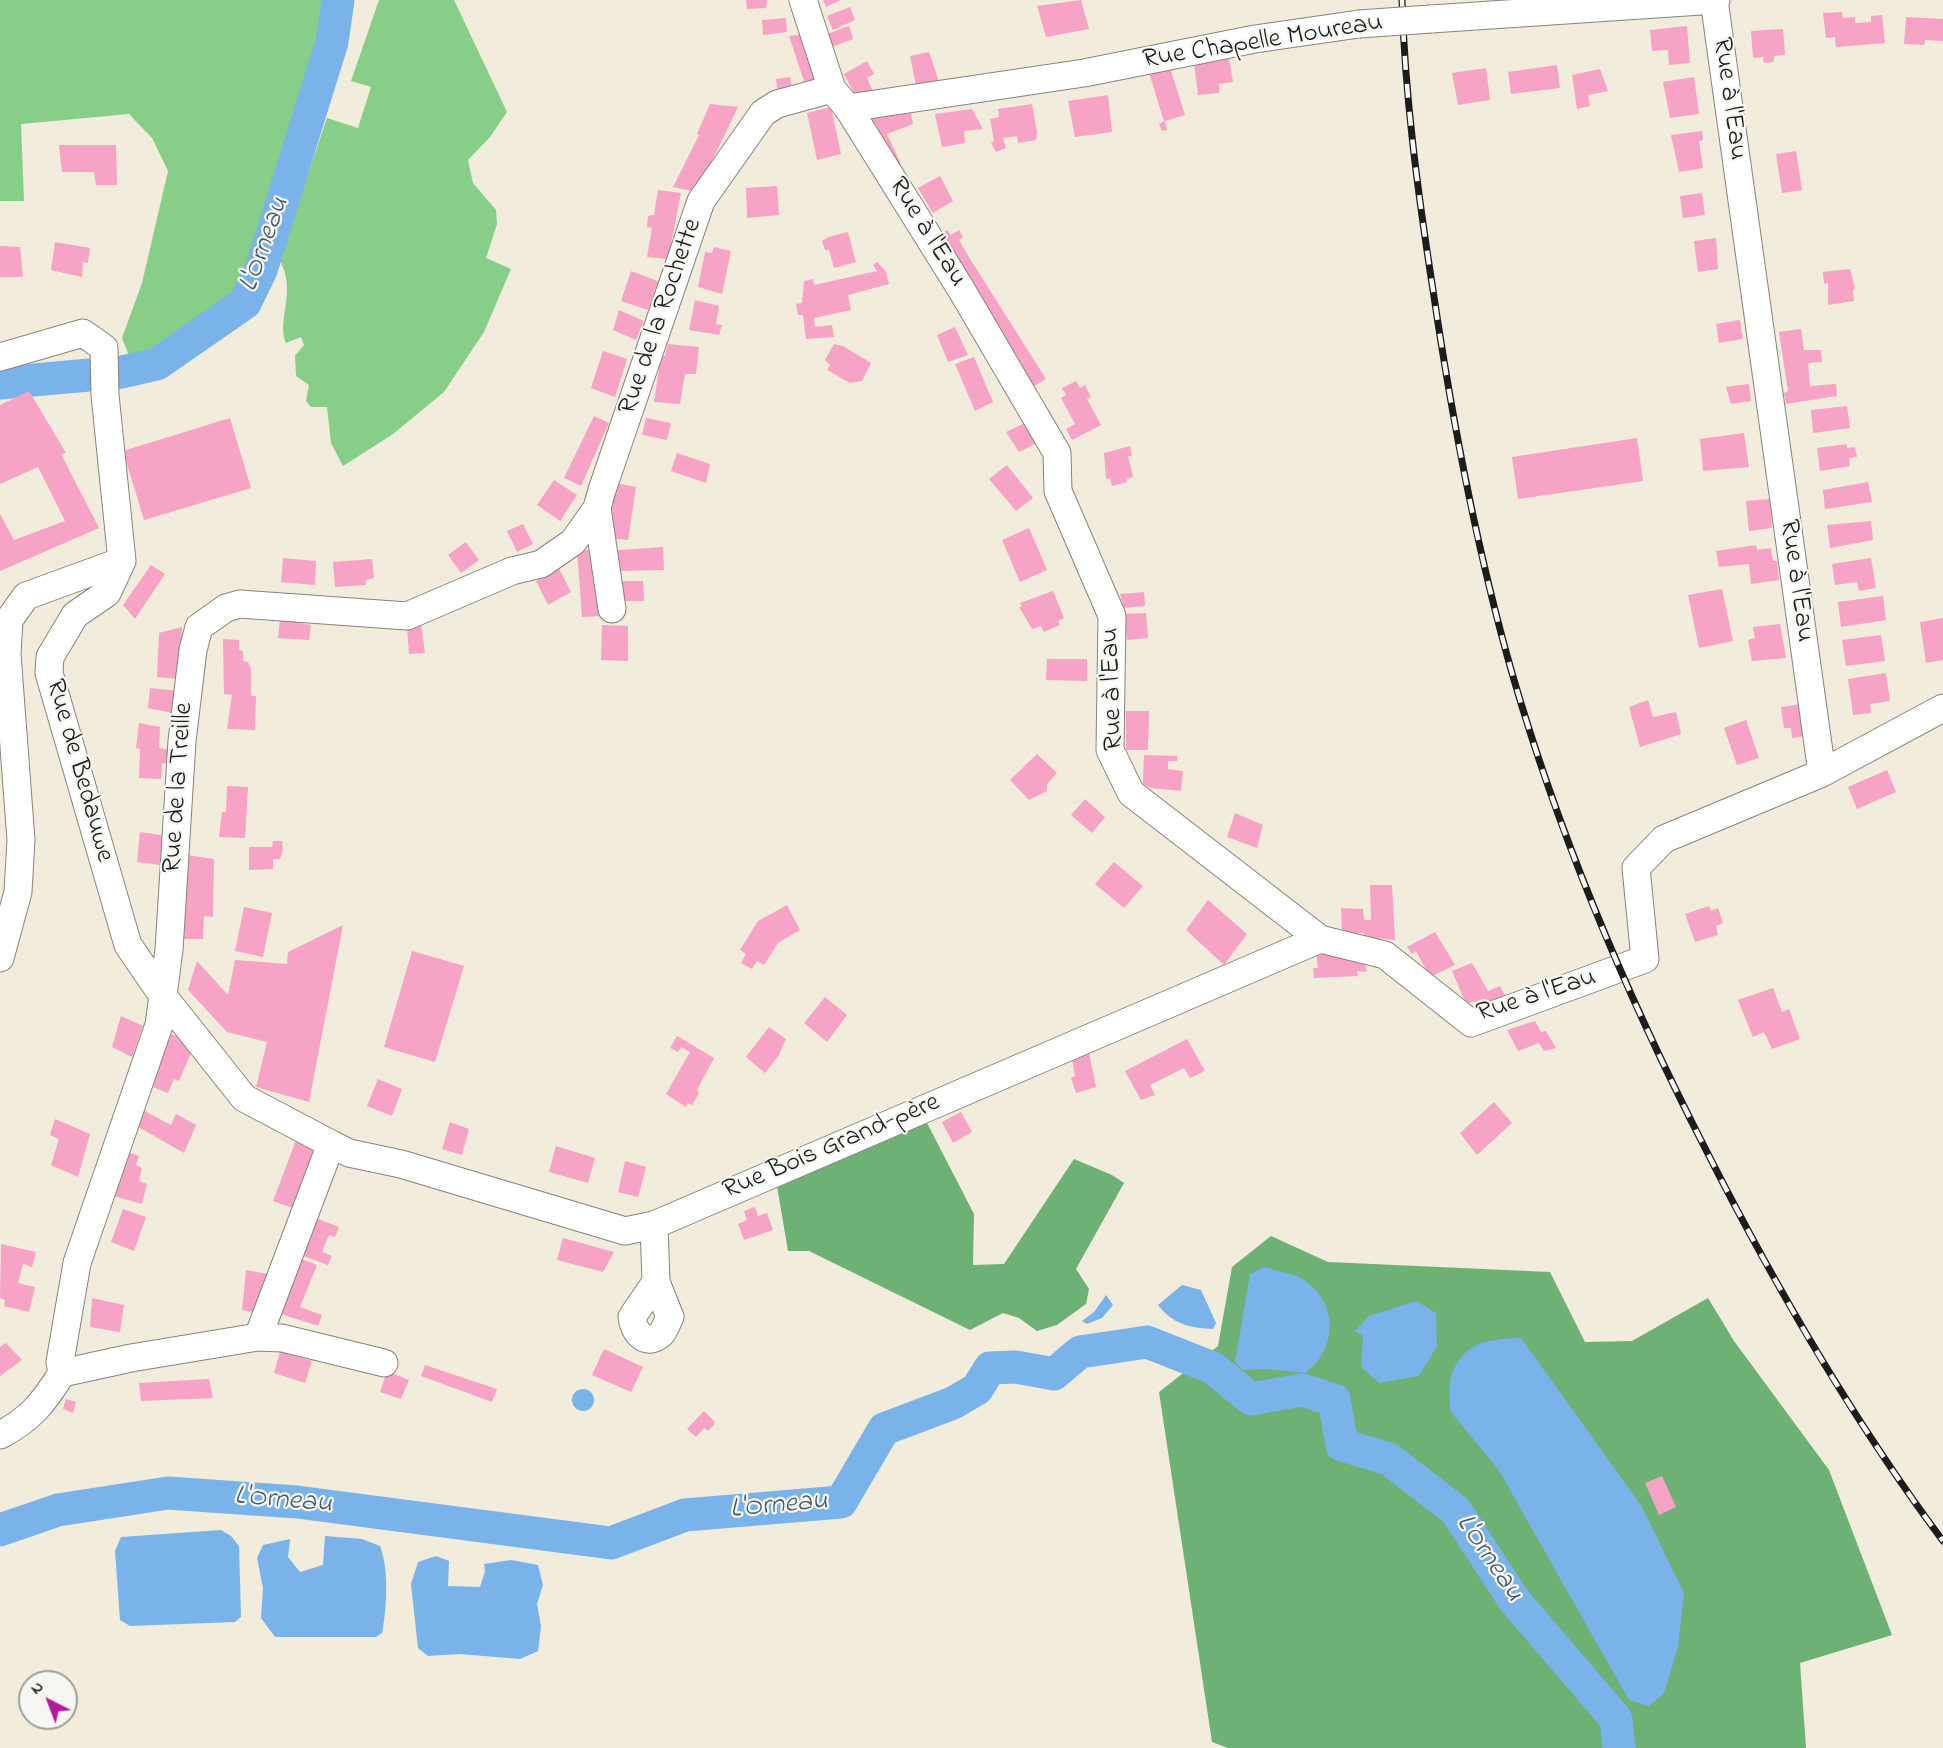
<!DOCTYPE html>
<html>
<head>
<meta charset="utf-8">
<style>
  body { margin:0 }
  #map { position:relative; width:1943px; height:1748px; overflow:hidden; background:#f1ecdb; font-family:"Indie Flower",sans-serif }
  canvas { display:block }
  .north { position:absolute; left:18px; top:1670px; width:60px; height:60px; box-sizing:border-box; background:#f6f6f2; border:2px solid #9f9f9c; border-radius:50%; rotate:318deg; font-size:16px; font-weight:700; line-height:24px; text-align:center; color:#1c1c1c }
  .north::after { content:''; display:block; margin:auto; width:21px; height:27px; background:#b5179e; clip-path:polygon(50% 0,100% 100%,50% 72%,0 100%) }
</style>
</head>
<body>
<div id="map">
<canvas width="1943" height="1748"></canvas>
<div class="north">N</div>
</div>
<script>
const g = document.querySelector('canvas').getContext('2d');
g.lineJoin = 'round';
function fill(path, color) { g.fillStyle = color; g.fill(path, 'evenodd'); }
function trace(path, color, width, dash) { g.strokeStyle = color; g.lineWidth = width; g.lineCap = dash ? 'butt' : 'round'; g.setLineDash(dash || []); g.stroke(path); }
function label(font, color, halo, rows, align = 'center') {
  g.font = font + ' "Indie Flower",sans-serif'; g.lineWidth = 4.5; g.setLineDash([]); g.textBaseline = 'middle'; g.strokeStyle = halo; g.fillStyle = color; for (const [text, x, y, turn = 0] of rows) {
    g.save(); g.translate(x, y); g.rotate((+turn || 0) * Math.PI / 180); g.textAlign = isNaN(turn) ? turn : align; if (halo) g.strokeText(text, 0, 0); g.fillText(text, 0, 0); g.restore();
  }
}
fill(new Path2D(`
  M0,0H329L326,39L251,276L239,295L159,352L131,361L122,338L142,283L168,171L152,138L129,114L21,124L24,201H0Z
  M379,0H454L507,112L490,137L468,160L473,183L496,210L497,224L486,258L511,269L484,332L444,392L393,434L343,466L331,443L327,407H311L306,401L309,385L296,376L295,356L304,345L301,337L286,343C276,320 298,291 279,259L327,118L358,128L371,87L351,81Z`), '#87ce89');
fill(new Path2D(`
  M927,1123L974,1214L973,1265L1004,1264L1074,1159L1112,1175L1124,1183L1076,1269L1089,1289L1086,1304L1057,1325L1037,1331L1019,1318L1003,1313L970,1330L809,1251H788L777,1186Z
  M1271,1236L1328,1262L1550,1272L1585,1342L1632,1341L1708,1298L1734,1341L1829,1470L1892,1635L1800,1663L1806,1748H1228L1212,1742L1159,1392L1218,1346L1232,1267Z`), '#6db175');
fill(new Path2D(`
  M1264,1267C1276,1271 1293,1273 1304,1280C1338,1302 1338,1350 1305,1373L1265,1369L1243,1370L1235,1362L1250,1274Z
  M1182,1285L1201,1290L1216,1323L1213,1329C1189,1328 1173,1324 1158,1305Z
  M1106,1295L1113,1305L1102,1318L1087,1324L1082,1321L1094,1312Z
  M1416,1301L1436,1313L1437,1346L1419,1376L1379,1383L1361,1367L1363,1336L1355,1331L1369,1316Z
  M1521,1338L1642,1507L1684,1593L1678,1647L1664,1693L1649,1706L1629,1700L1498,1469L1450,1411C1450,1400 1448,1384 1452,1374C1464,1341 1490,1339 1521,1338Z
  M572 1400a11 11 0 1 1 22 0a11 11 0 1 1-22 0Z
  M221,1530L231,1536L239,1546L241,1617L235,1622L130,1626L120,1620L115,1551L121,1537Z
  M325,1536L362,1539L380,1546C389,1570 387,1607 382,1633L376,1637H275L261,1618L263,1588L257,1558L263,1545L290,1539L288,1557L300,1572L323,1565Z
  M436,1556L449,1561L448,1586L480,1587L485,1571L484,1564L511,1560L538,1565L543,1585L537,1604L541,1626L538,1651L520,1659L460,1654L428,1656L418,1648L411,1584L418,1562Z`), '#7ab2ea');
trace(new Path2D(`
  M0,383L122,372L157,364L245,303L261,270L332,42L338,0
  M0,1530L58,1510L168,1493L297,1502L611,1543L685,1515L841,1502L884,1429L953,1403L977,1389L990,1368L1016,1367L1054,1374L1080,1352L1147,1342L1213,1368L1251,1399L1302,1390L1334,1400L1342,1445L1389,1459L1456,1511L1514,1600L1616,1719L1619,1748`), '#7ab2ea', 33);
fill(new Path2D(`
  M746,0H767L766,8L747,9Z
  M823,0H841L826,7Z
  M1081,0L1089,29L1046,37L1037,6Z
  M850,7L855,20L833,30L827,16Z
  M1842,12L1843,18L1855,17V23L1871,22V16L1882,15L1885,43L1836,47L1835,37L1826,38L1823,13Z
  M1906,17L1943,19V41L1925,40L1924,45L1904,44Z
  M786,18L787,32L763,35L762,20Z
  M849,26L853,39L832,47L827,34Z
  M1687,26L1690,63L1669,65L1668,50L1652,51L1650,30Z
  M1783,29L1785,55L1774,56V62L1764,63L1763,57L1753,58L1751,31Z
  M803,34L817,79L804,81L789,36Z
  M929,52L940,85L917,90L910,56Z
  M1229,58L1233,82L1219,84V93L1198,95L1194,63Z
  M867,61L874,74L867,78L874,94L857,99L844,74Z
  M1557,65L1560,88L1511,94L1508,72Z
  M1170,68L1185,115L1165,121L1167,130L1162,131L1159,124L1164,121L1149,73Z
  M1486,68L1490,100L1458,105L1452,73Z
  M1600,69L1608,91L1588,95L1590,106L1577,109L1572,75Z
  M790,77L793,96L778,97L776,79Z
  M1694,77L1699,114L1670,118L1663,82Z
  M1108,95L1112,132L1075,137L1068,101Z
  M710,104L738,107L697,192L673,187L699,135L697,134Z
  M1032,104L1037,132L1036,140L1018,143L1017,136L1003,138L1006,148L996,152L991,143L994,141L990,119L999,117L998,109Z
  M831,107L841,154L817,160L807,113Z
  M972,109L983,129L964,131L965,143L942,147L935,114Z
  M911,113L913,124L887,134L901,164L896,167L863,120Z
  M1702,131L1703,140L1699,141L1703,168L1679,172L1671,135Z
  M59,145H116L117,185H96L94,172H62Z
  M1796,151L1802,190L1782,193L1776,154Z
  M940,176L953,201L933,213L918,188Z
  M777,186L779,215L747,218L746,188Z
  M658,190L681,193L668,259L647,257L652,228L647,227L648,216L654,215Z
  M1702,193L1705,215L1683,218L1680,196Z
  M947,230L951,235L959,230L963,237L959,240L967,254L1046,379L1027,390L932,239Z
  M848,232L856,262L834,268L829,250H825L822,241L828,237Z
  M1716,238L1718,269L1698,272L1694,241Z
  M55,242L90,248L88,263L83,262L82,277L51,270Z
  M0,246L20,247L23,277H0Z
  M714,247L731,251L722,294L698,287L705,252L712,253Z
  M877,262L886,272L889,284L848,295L851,310L814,318L815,327L832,325L834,337L806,339L803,315H798L796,304L802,303L804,281L813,279L814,285L877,271L873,265Z
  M1850,269L1855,288L1853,290L1854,301L1828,305V283L1824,284L1823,272Z
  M631,271L658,281L648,310L621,301Z
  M695,300L719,306L716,324L722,325L719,335L689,330Z
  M619,310L644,321L636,340L613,330Z
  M1740,320L1743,339L1719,343L1716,324Z
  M955,327L968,355L948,362L937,335Z
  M1801,329L1804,350H1821L1822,362L1808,363L1810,386L1836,384L1837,396L1786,404L1784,393L1788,391L1779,332Z
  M668,344L699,347L696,374H685L680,404L654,402L661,355L665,356Z
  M834,344L843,346L871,363L862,381L850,383L827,370L830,365L825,360Z
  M603,351L627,359L615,397L591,388Z
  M974,357L993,402L975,411L955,364Z
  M1076,381L1080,388L1085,385L1091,397L1087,399L1101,425L1072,440L1066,429L1075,424L1061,398L1066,395L1062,388Z
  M1749,384L1751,401L1731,404L1726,387Z
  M29,391L66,453L61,454L99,528L0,571V514L14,540L65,521L38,467L0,484V405Z
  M1847,406L1850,428L1813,433L1811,410Z
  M594,416L609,423L581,486L564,478Z
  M230,418L251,488L144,520L123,451Z
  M646,418L671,423L667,440L642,435Z
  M1025,423L1037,443L1019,452L1006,432Z
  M1744,433L1749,467L1703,471L1700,439Z
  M1637,438L1643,481L1518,499L1512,457Z
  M1847,444V448L1855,447L1857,457L1849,458L1850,466L1820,471L1817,448Z
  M1130,446L1132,456H1128L1133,477L1127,479V482L1112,486L1110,478L1106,479L1104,453Z
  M677,453L710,464L706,483L671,471Z
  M1007,465L1033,498L1016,511L989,479Z
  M554,480L577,495L560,521L537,505Z
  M1868,482L1872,502L1825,509L1823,490Z
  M616,483L636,487L628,540L608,538Z
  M1770,499L1772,528L1749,531L1746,501Z
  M1871,521L1873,540L1830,548L1827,525Z
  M523,524L533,544L517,552L507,531Z
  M1029,528L1047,570L1020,582L1002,540Z
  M466,542L479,560L461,573L448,555Z
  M1756,545L1757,550L1771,548L1773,561H1777L1779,580L1751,584L1749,564L1719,567L1716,551Z
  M663,547L664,570L618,571L616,552L619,550Z
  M596,549L601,616L582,617L577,551Z
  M283,558L316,561L315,585L281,582Z
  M1871,558L1876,588L1859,591L1857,582L1835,585L1832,564Z
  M372,559L374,578L366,580V585L335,587L333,562Z
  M556,563L571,592L548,605L536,581L543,578L540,571Z
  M151,565L165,574L135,619L123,605Z
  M622,581H643L644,601H622Z
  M1722,589L1733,641L1699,648L1688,595Z
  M1053,591L1064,618L1058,621L1060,625L1044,632L1041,626L1032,629L1019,607H1022L1020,603Z
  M1144,592L1145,606L1124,608L1120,594Z
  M1883,596L1886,620L1841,627L1838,602Z
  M1146,613L1148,638L1127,640L1124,614Z
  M1943,618V660L1926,663L1920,622Z
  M280,619L311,625L309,640L278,638Z
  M421,624L425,653L409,654L407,626Z
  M1780,624L1786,658L1752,661L1748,640L1755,638L1753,627Z
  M602,625L628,626V661L601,660Z
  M182,627L180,679L157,677L159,633Z
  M1881,635L1885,661L1846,666L1842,640Z
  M223,639L239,640V650L243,651V661L248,662L251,669V696H256L255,730L227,729L232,695L224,694Z
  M1047,659H1087V681L1046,680Z
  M1886,673L1890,701L1870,704L1871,713L1853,715L1848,679Z
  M150,688L179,691L178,714L148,708Z
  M1648,700L1653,717L1676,712L1681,734L1640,747L1629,707Z
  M1802,704L1806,736L1792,738L1791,728H1784L1781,707Z
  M1126,711H1149L1148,750H1126Z
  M1746,720L1759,758L1737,765L1724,728Z
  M139,723L160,727L159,748L174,751L172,765L162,763L161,779L139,778L140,749L136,748Z
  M1037,754L1057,773L1047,784V791L1029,800L1010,780Z
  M1144,755L1177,756V761H1168V769L1183,771L1181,791L1151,788L1143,784Z
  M1887,770L1896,792L1857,809L1848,787Z
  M227,786L248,787L245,838L219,837L222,812H226Z
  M1085,799L1105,817L1092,833L1071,815Z
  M1235,813L1263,825L1257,848L1227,837Z
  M140,832L167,836L161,865L137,862Z
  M273,841H282L283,850L280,859H273V869L249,870V847H272Z
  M187,855L214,859L213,917L204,916L203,939H184Z
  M1114,862L1143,886L1124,908L1095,884Z
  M1370,885H1392L1395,940L1364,937V933H1342L1341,908L1363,909L1364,920H1371Z
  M1208,900L1247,934L1224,965L1186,930Z
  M787,905L800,930L778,943L764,965L757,961L752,969L741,963L746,954L740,950L758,921Z
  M1709,906L1711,911L1718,908L1723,923L1716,926L1718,935L1695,942L1685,914Z
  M244,907L272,913L263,957L235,951Z
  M343,925L309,1102L256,1087L267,1042L227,1032L188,990L197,961L228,995L235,960L287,964L288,952Z
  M1435,932L1455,965L1430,977L1416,951L1412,954L1407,947Z
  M412,951L464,966L435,1062L384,1047Z
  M1316,953L1363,957L1367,972L1357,971L1358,976L1314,978L1313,968H1318Z
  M1472,963L1488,991L1500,986L1508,1001L1479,1011L1474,1001L1466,1004L1452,971Z
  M1773,988L1782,1012L1789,1009L1800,1039L1772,1049L1764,1032L1753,1037L1738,1000Z
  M825,997L847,1015L827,1042L804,1023Z
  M121,1016L143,1026L132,1057L112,1047Z
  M1535,1021L1541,1032L1546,1031L1556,1048L1544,1051L1539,1043L1518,1051L1507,1030Z
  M769,1027L786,1039L779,1055L765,1073L746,1057Z
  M167,1032L195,1044L179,1081L174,1079L168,1093L145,1084Z
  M677,1036L714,1058L697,1090L699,1093L692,1105L688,1103L686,1107L666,1094L690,1052L681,1047L678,1052L670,1048Z
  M1187,1039L1205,1071L1190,1078L1184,1068L1150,1085L1155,1095L1141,1100L1125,1071Z
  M1088,1048L1096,1087L1076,1093L1071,1078L1075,1076L1071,1053Z
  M378,1079L402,1089L392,1116L367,1106Z
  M1494,1102L1512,1123L1477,1155L1460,1133Z
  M139,1108L171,1125L176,1114L196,1125L184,1153L133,1124Z
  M961,1112L972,1132L953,1143L942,1122Z
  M55,1119L90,1134L78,1177L51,1165L59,1139L50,1135Z
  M450,1122L469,1129L462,1155L442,1149Z
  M298,1135L316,1142L293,1208L273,1201Z
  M556,1146L595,1158L588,1183L549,1172Z
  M125,1151L139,1156L136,1165L142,1168L139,1181L147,1184L142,1204L114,1196Z
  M625,1161L646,1167L638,1197L618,1192Z
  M755,1207L758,1216L767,1213L773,1230L744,1240L738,1224L747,1220L744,1211Z
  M123,1209L146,1217L134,1251L111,1242Z
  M313,1217L339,1227L335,1237L329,1235L322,1252L332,1256L328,1265L298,1254Z
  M563,1238L614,1252L603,1272L557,1260Z
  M1,1244L36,1252L32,1267L23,1264L18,1283L35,1287L29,1312L4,1306L5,1300L0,1298Z
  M296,1257L317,1265L300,1307L322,1315L318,1326L275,1312Z
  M246,1270L268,1274L258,1313L242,1310Z
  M92,1298L124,1305L120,1332L90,1327Z
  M6,1343L22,1360L0,1376V1347Z
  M604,1349L643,1367L631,1392L592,1375Z
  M280,1351L312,1361L305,1383L274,1373Z
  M425,1365L497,1389L492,1402L421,1376Z
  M387,1371L409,1380L401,1399L380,1392Z
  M209,1379L213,1398L141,1401L139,1383Z
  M66,1399L76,1402L73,1413L63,1409Z
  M704,1411L715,1422L714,1425L708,1431L704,1428L696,1437L687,1429Z
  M1662,1476L1676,1507L1659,1515L1645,1483Z`), '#f6a3c5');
const minor = new Path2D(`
  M803,0L832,89L848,108L961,289L1057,453L1058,491L1112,616L1110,750L1131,793L1320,939L1385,955L1471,1023L1645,959L1636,868L1664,839L1822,773L1943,708
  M1714,0L1822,773
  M1431,19L1716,0
  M848,108L1084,73L1255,39L1359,24
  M0,357L83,333L104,348L105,395L122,561L107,593L75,615L50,657L49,673L128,945L163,996L244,1098L331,1144L258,1337L131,1358L62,1373
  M612,609L597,508L602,490L701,201L763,113L777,104L832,89
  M0,958L18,892L21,840L7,654L9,620L26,596L122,561
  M331,1144L349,1153L401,1164L625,1231L654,1225L1320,939
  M654,1225L656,1282L632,1317C633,1331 646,1348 661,1334C665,1330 667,1322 670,1317L656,1282
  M258,1337L282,1338L384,1363
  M62,1373L60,1362L77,1263L159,1025L169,950L182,741L193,650L199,627L226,608L240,604L407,616L512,571L541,564L573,542L597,508
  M0,1435C31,1419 44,1402 62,1373`);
trace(minor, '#86847c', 29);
trace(minor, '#fff', 27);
const rail = new Path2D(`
  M1402,0C1405,97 1418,194 1433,290C1452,419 1476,547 1512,673C1560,839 1627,996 1706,1150C1775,1286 1852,1419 1943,1541`);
trace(rail, '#1c1c1c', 7);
trace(rail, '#f6f6f2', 4.5, [14]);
const minorBridge = new Path2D(`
  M1359,24L1431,19`);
trace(minorBridge, '#86847c', 29, []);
trace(minorBridge, '#fff', 27);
label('27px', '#1c1c1c', '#f6f6f2', [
  ["Rue Chapelle Moureau",1263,43,-9],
  ["Rue à l'Eau",1728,99,82],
  ["Rue à l'Eau",926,233,58],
  ["Rue de la Rochette",662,317,-71],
  ["Rue à l'Eau",1795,581,82],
  ["Rue à l'Eau",1114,689,-92],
  ["Rue de Bedauwe",78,771,74],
  ["Rue de la Treille",180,788,-86],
  ["Rue à l'Eau",1537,997,-18],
  ["Rue Bois Grand-père",832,1148,-23]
]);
label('italic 28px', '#42586e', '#f6f6f2', [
  ["L'Orneau",266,245,-70],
  ["L'Orneau",283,1502,5],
  ["L'Orneau",779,1507,-5],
  ["L'Orneau",1488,1559,56]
]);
</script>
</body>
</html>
